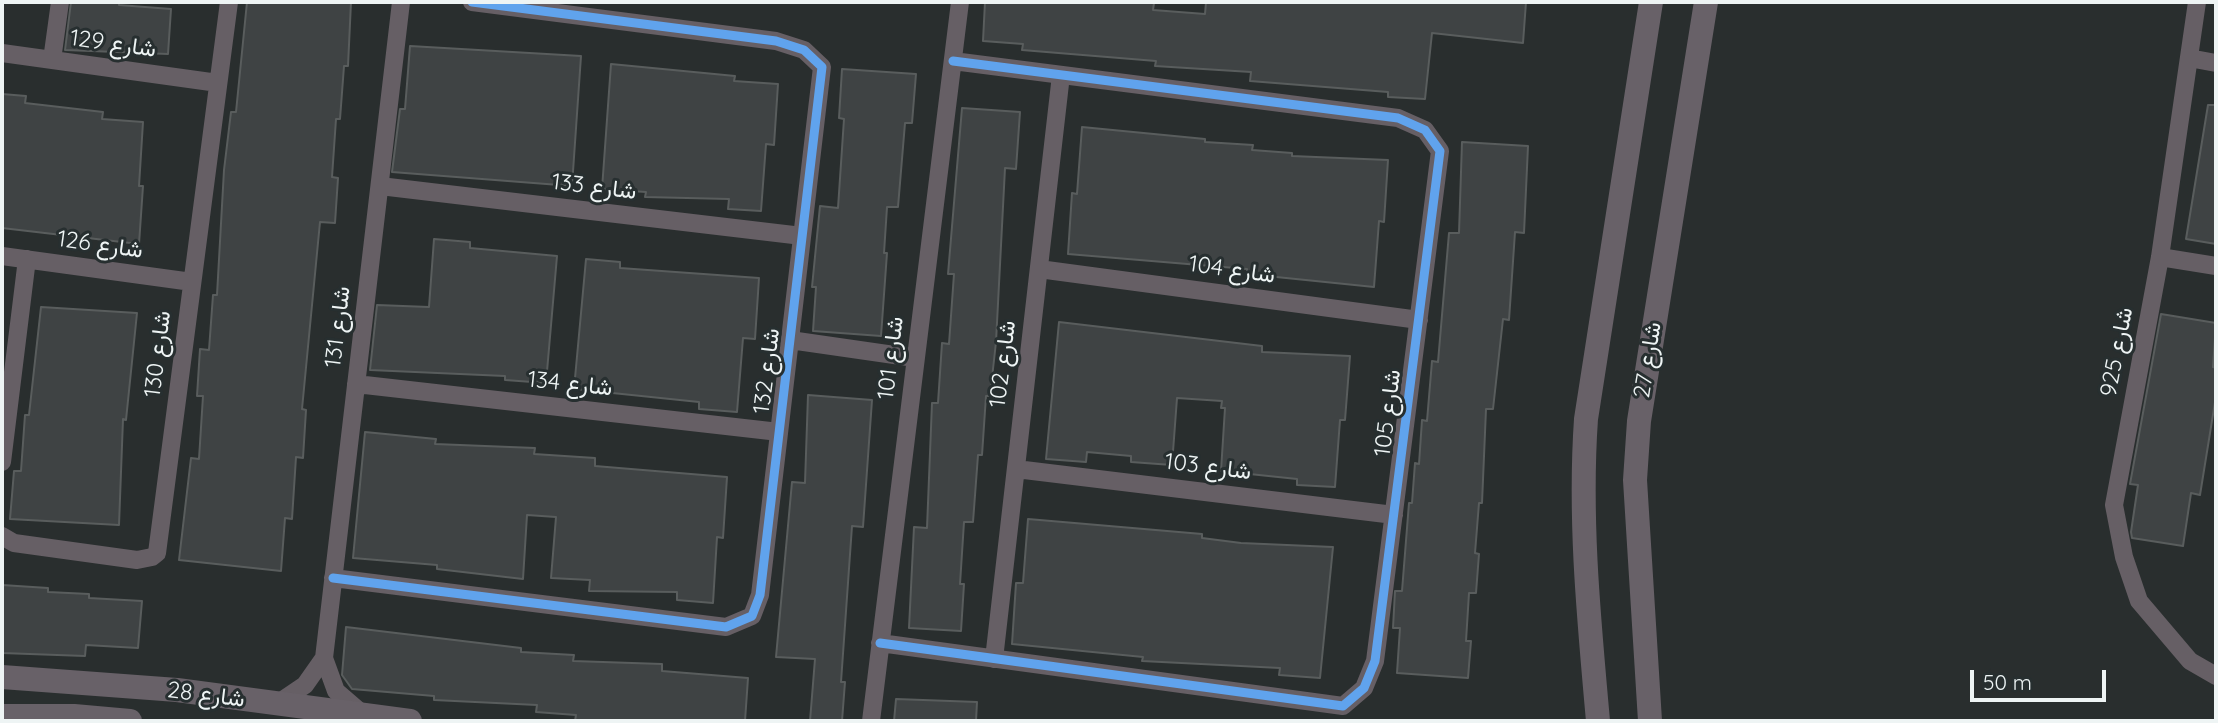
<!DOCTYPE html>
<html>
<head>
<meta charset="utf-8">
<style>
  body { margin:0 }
  #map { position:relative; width:2218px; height:723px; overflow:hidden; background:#292e2e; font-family:Quicksand,sans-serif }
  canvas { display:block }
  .frame { position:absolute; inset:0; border:4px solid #eef4f4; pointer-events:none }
  .scale { position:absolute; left:1970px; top:670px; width:136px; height:32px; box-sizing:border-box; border:4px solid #eef4f4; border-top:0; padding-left:9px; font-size:21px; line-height:24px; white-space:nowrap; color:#eef4f4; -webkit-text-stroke:5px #272f30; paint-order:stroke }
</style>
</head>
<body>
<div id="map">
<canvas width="2218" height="723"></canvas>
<div class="frame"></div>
<div class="scale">50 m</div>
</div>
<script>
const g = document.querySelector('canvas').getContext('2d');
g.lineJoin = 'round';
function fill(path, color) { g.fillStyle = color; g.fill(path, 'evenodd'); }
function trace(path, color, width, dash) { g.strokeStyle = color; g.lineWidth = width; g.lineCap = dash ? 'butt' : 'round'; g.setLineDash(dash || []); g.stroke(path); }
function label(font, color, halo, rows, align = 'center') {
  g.font = font + ' Quicksand,Vazirmatn,sans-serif'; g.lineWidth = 6; g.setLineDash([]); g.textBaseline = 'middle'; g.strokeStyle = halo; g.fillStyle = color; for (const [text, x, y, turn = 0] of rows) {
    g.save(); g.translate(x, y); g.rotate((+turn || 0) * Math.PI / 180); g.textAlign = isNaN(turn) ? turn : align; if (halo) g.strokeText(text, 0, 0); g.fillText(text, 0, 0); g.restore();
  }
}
const building = new Path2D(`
  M71,2H119V5L171,9L168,54L65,50Z
  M247,2H351L348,66H344L340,119H336L332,177L338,178L335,223L320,222L302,409L306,410L303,458L296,457L292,519L285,518L281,571L179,560L191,458L199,459L203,396H197L200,349L209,350L213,295H217L224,170L231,112H236Z
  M985,2H1135L1154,3L1153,10L1205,14L1206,2H1526L1523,43L1432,33L1425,99L1388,97V92L1250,81L1251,72L1155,66L1156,61L1022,50L1023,44L983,41Z
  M410,46L581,56L572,186L392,172L400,109H405Z
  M611,64L735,76L734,81L778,84L774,145L766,144L761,211L728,209L729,199L645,197L646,192L602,189Z
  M842,69L916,74L912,123H905L898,207H887L884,253H887L881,336L813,331L816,287H812L820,206L838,208L844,119L839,118Z
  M2,94L26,96L25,103L103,112L102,119L143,122L139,186H143L139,244L2,228Z
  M2208,105H2216V244L2186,239Z
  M962,108L1020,112L1016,169L1005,168L996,342L990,396H986L982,455H978L973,522H964L960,584H964L961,631L909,628L914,527L927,528L932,403H938L942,343L949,344L954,274H948Z
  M1082,127L1205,139V142L1253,145L1252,150L1292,153V156L1388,160L1384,222L1379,221L1374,287L1247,274V269L1068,254L1072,193L1077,194Z
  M1462,142L1528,146L1524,233L1515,232L1509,320L1503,319L1493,409H1486L1482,503H1479L1475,553L1479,554L1476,593H1469L1466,641H1471L1468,678L1397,673L1400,628H1393L1395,591H1402L1409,503H1412L1415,463L1419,464L1422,420L1427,421L1432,361L1438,362L1449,233H1459Z
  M434,239L470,242V248L557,256L546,383L505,380V376L370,370L377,305L429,307Z
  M586,259L620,262V268L759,278L755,339L743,338L737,412L699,409V402L574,389Z
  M41,307L137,313L126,420L123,419L119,525L10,519L14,471H21L25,415H29Z
  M2161,314L2216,323L2213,367L2216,368V396L2200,495L2191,493L2183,546L2132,538L2131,532L2138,485L2130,484Z
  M1059,322L1262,346V352L1350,356L1345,420H1340L1335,487L1297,485V479L1221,471L1225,408H1221L1222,401L1177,398L1172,465L1131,462V456L1087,452L1086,462L1046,459Z
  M808,395L872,400L863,527L852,526L841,682H845L842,721H810L815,659L776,657L792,482L805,483Z
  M365,432L436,439L435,444L535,448L534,454L595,458V466L727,477L723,538L717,537L713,603L677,600V592L589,591L590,580L551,578L556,517L527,515L523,579L437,569V565L353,558Z
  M1028,519L1202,534V538L1241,543L1333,547L1320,678L1279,675L1280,668L1142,661L1143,657L1012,644L1016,583H1023Z
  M2,585L48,588V592L89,594V598L142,601L138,648L86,645L85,656L2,653Z
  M346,627L521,648V652L574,655L573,661L662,664V671L748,678L745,721H575L576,715L536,712L537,705L434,700V696L352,689L342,675Z
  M896,699L977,702L976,721H894Z`);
fill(building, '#3f4344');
trace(building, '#595d5d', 2);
trace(new Path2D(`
  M2197,2L2160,257L2114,505L2124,557L2139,601L2190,661L2216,676
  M2,53L218,83
  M2189,58L2216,63
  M52,60L60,2
  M380,186L802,236
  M2,256L192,282
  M2160,257L2216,266
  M1039,269L1419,320
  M790,340L915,358
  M356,384L779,432
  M2,462L27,259
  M1016,469L1394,515
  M2,536L14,543L137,560L152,557L157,553L229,2
  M333,578L726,627L752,616L760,595L822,67L804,50L776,41L472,2
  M880,643L1343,706L1364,688L1375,661L1440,151L1425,130L1398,118L953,61
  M324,658L336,691L365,716
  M994,659L1061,75
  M277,704L305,685L324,658L401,2
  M871,721L960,2`), '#665f65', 18);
trace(new Path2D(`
  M2,677L177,690L410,721
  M2,716H74L130,721
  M1598,721C1589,620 1579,520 1586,419L1651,2
  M1650,721L1635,480L1639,421L1706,2`), '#686168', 24);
trace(new Path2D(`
  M333,578L726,627L752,616L760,595L822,67L804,50L776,41L472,2
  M880,643L1343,706L1364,688L1375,661L1440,151L1425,130L1398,118L953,61`), '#60a3ed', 9);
label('23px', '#eef4f4', '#272f30', [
  ["شارع 129",113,44,8],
  ["شارع 133",594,187,7],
  ["شارع 126",100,245,8],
  ["شارع 104",1232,270,8],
  ["شارع 131",338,327,-83],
  ["شارع 925",2117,352,-79],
  ["شارع 130",158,354,-83],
  ["شارع 101",891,358,-83],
  ["شارع 27",1648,360,-81],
  ["شارع 102",1003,364,-83],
  ["شارع 132",767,371,-83],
  ["شارع 134",570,384,6],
  ["شارع 105",1388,413,-83],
  ["شارع 103",1208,467,7],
  ["شارع 28",206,695,7]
]);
</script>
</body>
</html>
